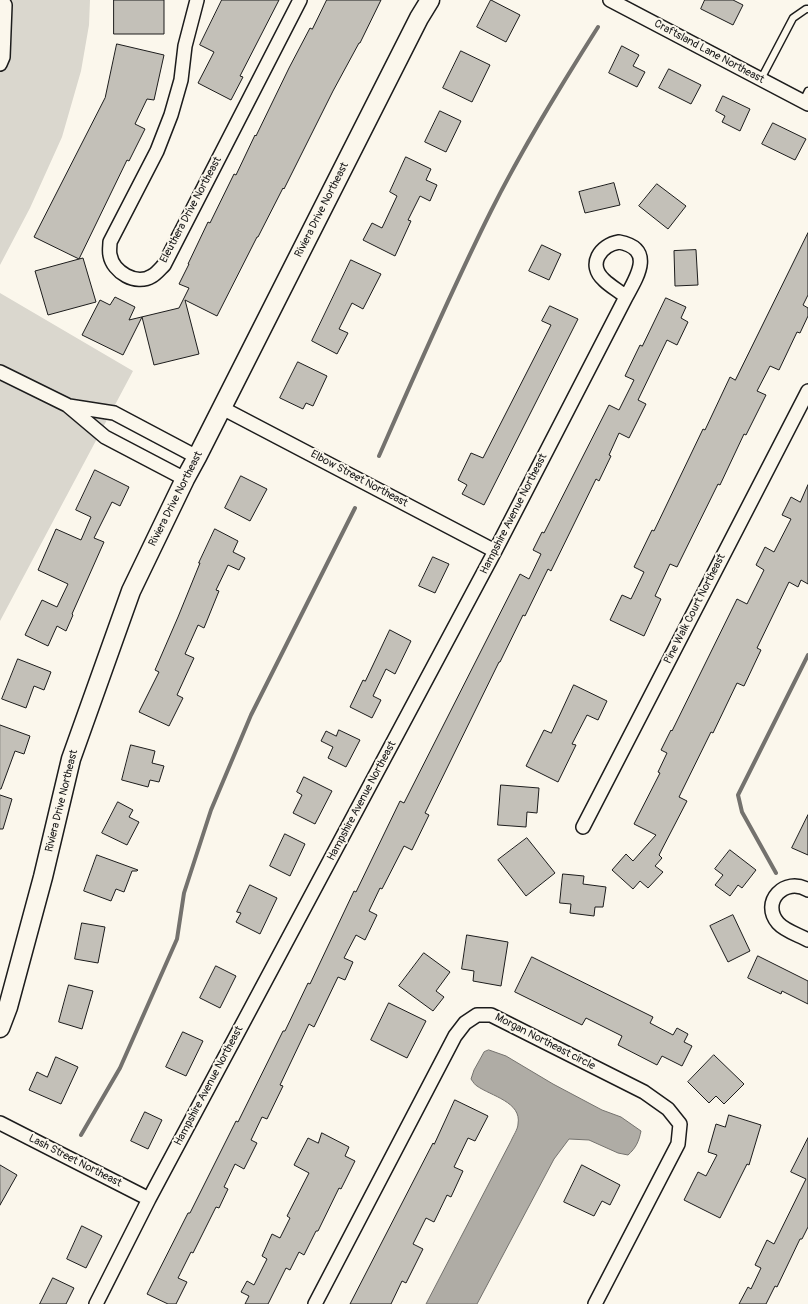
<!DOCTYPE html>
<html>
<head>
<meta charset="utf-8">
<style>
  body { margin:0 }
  canvas { display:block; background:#fbf7ec }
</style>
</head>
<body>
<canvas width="808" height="1304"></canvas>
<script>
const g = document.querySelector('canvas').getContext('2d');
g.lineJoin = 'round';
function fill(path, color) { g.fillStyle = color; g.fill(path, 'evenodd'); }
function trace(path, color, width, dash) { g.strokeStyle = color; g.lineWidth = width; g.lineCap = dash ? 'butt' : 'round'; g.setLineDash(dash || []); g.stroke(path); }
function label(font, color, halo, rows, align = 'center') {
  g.font = font + ' Pangolin,sans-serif'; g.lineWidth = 4; g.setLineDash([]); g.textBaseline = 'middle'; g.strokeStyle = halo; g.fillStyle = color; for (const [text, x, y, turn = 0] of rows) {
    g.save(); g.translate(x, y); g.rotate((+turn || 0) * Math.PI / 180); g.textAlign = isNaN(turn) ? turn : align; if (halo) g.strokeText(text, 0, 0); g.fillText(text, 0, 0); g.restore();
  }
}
fill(new Path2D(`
  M0,0H90L89,25L81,71L62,137L30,208L0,265Z
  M0,293L133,371L0,621Z`), '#dad7ce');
const water = new Path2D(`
  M489,1050L506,1056L553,1084L602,1110L621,1117L641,1131C639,1141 636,1148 628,1155L618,1153L589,1140L569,1139L554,1159L477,1304H426L511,1141C513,1136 518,1129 518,1124C522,1102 491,1096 477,1086C475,1085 473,1082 471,1079L474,1070L484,1052Z`);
fill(water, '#afaca5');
trace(water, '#74726e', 1);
trace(new Path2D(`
  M379,456C415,374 451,291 491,211C523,147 560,87 598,27
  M776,873L742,812L738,795L808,655
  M81,1135L120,1068L177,939L184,893L211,810L251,715L355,508`), '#74726e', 4);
const building = new Path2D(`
  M114,0H164V34H114Z
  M222,0H279L240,76L243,77L231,100L198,83L214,52L200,45Z
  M327,0H381L360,43H359L333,91L284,189L283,188L258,237H257L217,316L185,300L199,354L154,365L142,317L123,355L82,335L100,300L110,305L115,297L135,307L129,320L179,308L189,288L179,284L189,264H188L208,222L210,223L234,174L236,175L255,135L256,136L289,68L310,28L312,29Z
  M491,0L520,15L506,42L477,27Z
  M705,0H733L743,5L733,25L701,9Z
  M117,44L164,55L154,100L147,99L135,124L145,129L129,161L127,160L79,259L83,258L96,302L48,315L35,271L79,259L34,237L105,98Z
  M622,46L639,55L633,66L645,72L637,87L609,73Z
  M461,51L490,65L472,102L443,88Z
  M669,69L701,85L691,104L659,88Z
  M723,96L750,109L740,131L722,122L725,116L716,111Z
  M440,111L461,121L446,152L425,142Z
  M773,123L806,139L795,160L762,144Z
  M406,157L431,169L426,180L437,185L430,201L420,196L408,220L411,221L395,256L363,240L372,223L382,228L397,196L390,192Z
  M614,183L620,205L585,213L579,192Z
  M657,184L686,206L668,229L639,206Z
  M808,233V295L803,305L808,308V316L800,333L797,332L779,370L770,366L757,391L766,395L746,435L744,434L720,485L718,484L677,567L670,564L655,596L661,599L644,636L610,620L622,595L631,599L644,572L634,567L652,530L654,531L703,429L705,430L730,377L735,380Z
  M542,245L561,254L549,280L529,271Z
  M696,250L698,285L675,286L674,251Z
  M351,260L381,274L363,309L352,303L339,329L348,333L337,354L312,341Z
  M666,298L686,307L681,318L688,322L677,345L667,340L638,400L646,404L629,438L619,433L609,455L611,456L599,481L596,479L551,571L548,569L525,616L523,615L500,662H499L425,813L429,815L412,850L404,846L382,889L380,888L369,911L377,915L365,940L356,935L344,958L353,962L345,980L338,977L314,1027L309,1024L280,1085L283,1086L267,1119L262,1117L251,1140L257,1143L244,1169L235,1164L224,1187L228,1189L219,1208L216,1207L193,1253L191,1252L178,1278L187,1282L176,1304H168L147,1294L188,1213H190L236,1121L238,1122L283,1031H285L308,983L310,984L354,891L356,892L400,801L404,803L520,574L529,579L541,554L533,550L542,532L544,533L609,405L619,410L634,380L625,376L640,345L642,346Z
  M550,306L578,319L484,505L462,494L467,485L458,480L471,453L483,458L551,325L542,321Z
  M298,362L327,376L313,406L306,403L303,409L280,398Z
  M95,470L129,487L120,506L112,502L94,538L104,542L72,614L73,615L66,631L57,626L48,646L25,635L42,600L57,607L68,584L38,570L56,529L81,540L91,517L76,510Z
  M241,476L267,489L250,521L225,508Z
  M808,485V584L801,580L798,587L789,582L757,648L761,650L744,686L737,683L713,733L711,732L679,797L687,801L659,855L662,858L655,866L663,872L648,888L640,881L633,889L612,870L626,854L633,861L656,835L634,824L660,773L658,772L667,753L661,750L671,730L672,731L737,599L747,604L764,570L756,565L765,547L774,552L791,519L782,515L791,497L800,502Z
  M215,529L238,541L233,552L245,558L239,570L228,565L216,590L219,591L204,628L198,625L185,654L194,658L177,695L183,698L169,726L139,712L159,672L155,670L178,617L200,563H199Z
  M433,557L449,564L435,593L419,586Z
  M390,630L411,641L395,674L386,669L373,696L381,700L372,718L350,707L363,680L365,681Z
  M18,659L51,672L44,690L34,686L26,708L2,699Z
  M574,685L607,701L598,720L587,715L572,744L576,745L558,782L526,766L544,730L551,733Z
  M0,725L30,736L24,754L15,751L1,789H0Z
  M339,730L360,740L346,767L328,758L333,747L321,741L326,731L336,736Z
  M131,745L155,751L152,763L164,766L159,782L150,780L148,787L122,780Z
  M304,777L332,791L315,824L293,813L302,795L297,792Z
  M501,785L539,788L537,813L527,812L526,827L498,825Z
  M0,795L12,799L3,829H0Z
  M118,802L133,810L129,817L139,822L127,845L102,833Z
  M808,815V855L792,848Z
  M285,834L305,844L290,876L270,866Z
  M527,838L555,873L526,896L498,860Z
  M730,850L756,870L742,888L738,885L730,896L715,885L723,875L715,869Z
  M97,855L138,870L137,871H132L124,892L116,889L111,901L84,891Z
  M563,874L584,876L583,884L606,887L603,907H595L594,916L570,913L571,904L560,903Z
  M250,885L277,898L260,934L236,922L241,913L237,912Z
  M733,915L750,951L728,962L710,926Z
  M82,923L105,927L98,963L75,959Z
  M467,935L508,942L501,986L473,981L474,971L462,969Z
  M424,953L450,972L436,991L444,997L433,1011L399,986Z
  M758,956L808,981V1004L782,991L781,994L748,978Z
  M532,957L653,1017L650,1023L673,1035L677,1028L688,1034L684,1042L692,1046L682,1066L662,1056L657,1065L618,1045L622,1036L586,1018L582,1025L515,992Z
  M216,966L236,976L220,1008L200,998Z
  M69,985L93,991L82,1029L59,1022Z
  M389,1003L426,1021L407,1058L371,1040Z
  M183,1032L203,1041L186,1076L166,1067Z
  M714,1055L744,1084L724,1104L716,1096L709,1103L688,1082Z
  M56,1057L78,1067L61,1104L29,1090L37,1072L47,1077Z
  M455,1100L488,1116L475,1141L468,1138L454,1167L463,1171L451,1197L447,1195L434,1222L426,1218L413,1244L423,1249L406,1283L402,1281L391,1304H350L433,1143L434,1144Z
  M145,1112L162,1120L148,1149L131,1141Z
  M729,1115L761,1125L749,1165L747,1164L720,1218L684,1200L698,1172L706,1176L717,1155L708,1152L716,1124L725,1127Z
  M322,1133L349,1147L345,1156L355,1161L341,1189L339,1188L318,1231H316L304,1255L299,1252L290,1270L286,1268L268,1304H245L249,1296L241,1292L247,1281L254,1285L267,1259L262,1256L272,1234L280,1238L290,1218L287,1216L309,1173L294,1165L308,1138L318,1143Z
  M808,1138V1227L802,1239H800L777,1287L775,1286L766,1304H739L748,1287L751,1289L761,1268L755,1265L767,1240L774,1244L806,1179L791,1172Z
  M0,1165L17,1175L0,1205Z
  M582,1165L620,1185L610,1205L602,1201L594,1216L564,1202Z
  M82,1226L102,1236L86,1268L67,1259Z
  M53,1278L74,1288L66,1304H40Z`);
fill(building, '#c3c0b8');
trace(building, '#1c1c1c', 1);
const lane = new Path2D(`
  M761,79L793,18L806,9H808
  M803,101L808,91`);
const street = new Path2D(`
  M197,0L185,46L181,80L171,115L157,151L110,242C110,246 109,251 110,255C113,272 136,286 152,276C156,274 160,269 164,265L300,0
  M610,0L808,104
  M0,64L3,57L5,5L2,0
  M619,242C655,249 637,277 626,297C619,291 610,286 604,280C587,265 600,245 619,242Z
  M0,372L67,405L105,437L185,479
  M69,406L114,413L197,457
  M222,408L495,551
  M583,827L808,391
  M808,890C785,876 760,902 778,923C785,931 799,935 808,940
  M0,1123L149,1199
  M96,1304L149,1199L495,551L626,297
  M315,1304L455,1036L465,1023L477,1015H491L644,1092L668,1109L680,1124L678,1144L595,1304`);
const secondary = new Path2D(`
  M0,1028L8,1007L43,877L71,759L131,591L185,479L197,457L419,18L430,0`);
trace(lane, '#1c1c1c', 9);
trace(street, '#1c1c1c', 16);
trace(secondary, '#1c1c1c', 21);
trace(lane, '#fbf7ec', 6);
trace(street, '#fbf7ec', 13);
trace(secondary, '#fbf7ec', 18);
label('11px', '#1c1c1c', '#fbf7ec', [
  ["Craftsland Lane Northeast",709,52,28],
  ["Eleuthera Drive Northeast",191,210,-62],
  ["Riviera Drive Northeast",322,210,-63],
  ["Elbow Street Northeast",359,479,28],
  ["Riviera Drive Northeast",176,499,-63],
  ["Hampshire Avenue Northeast",514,514,-63],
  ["Pine Walk Court Northeast",695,609,-63],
  ["Riviera Drive Northeast",62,801,-76],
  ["Hampshire Avenue Northeast",362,801,-62],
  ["Morgan Northeast circle",545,1042,27],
  ["Hampshire Avenue Northeast",209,1086,-62],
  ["Lash Street Northeast",75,1161,27]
]);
</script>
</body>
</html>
